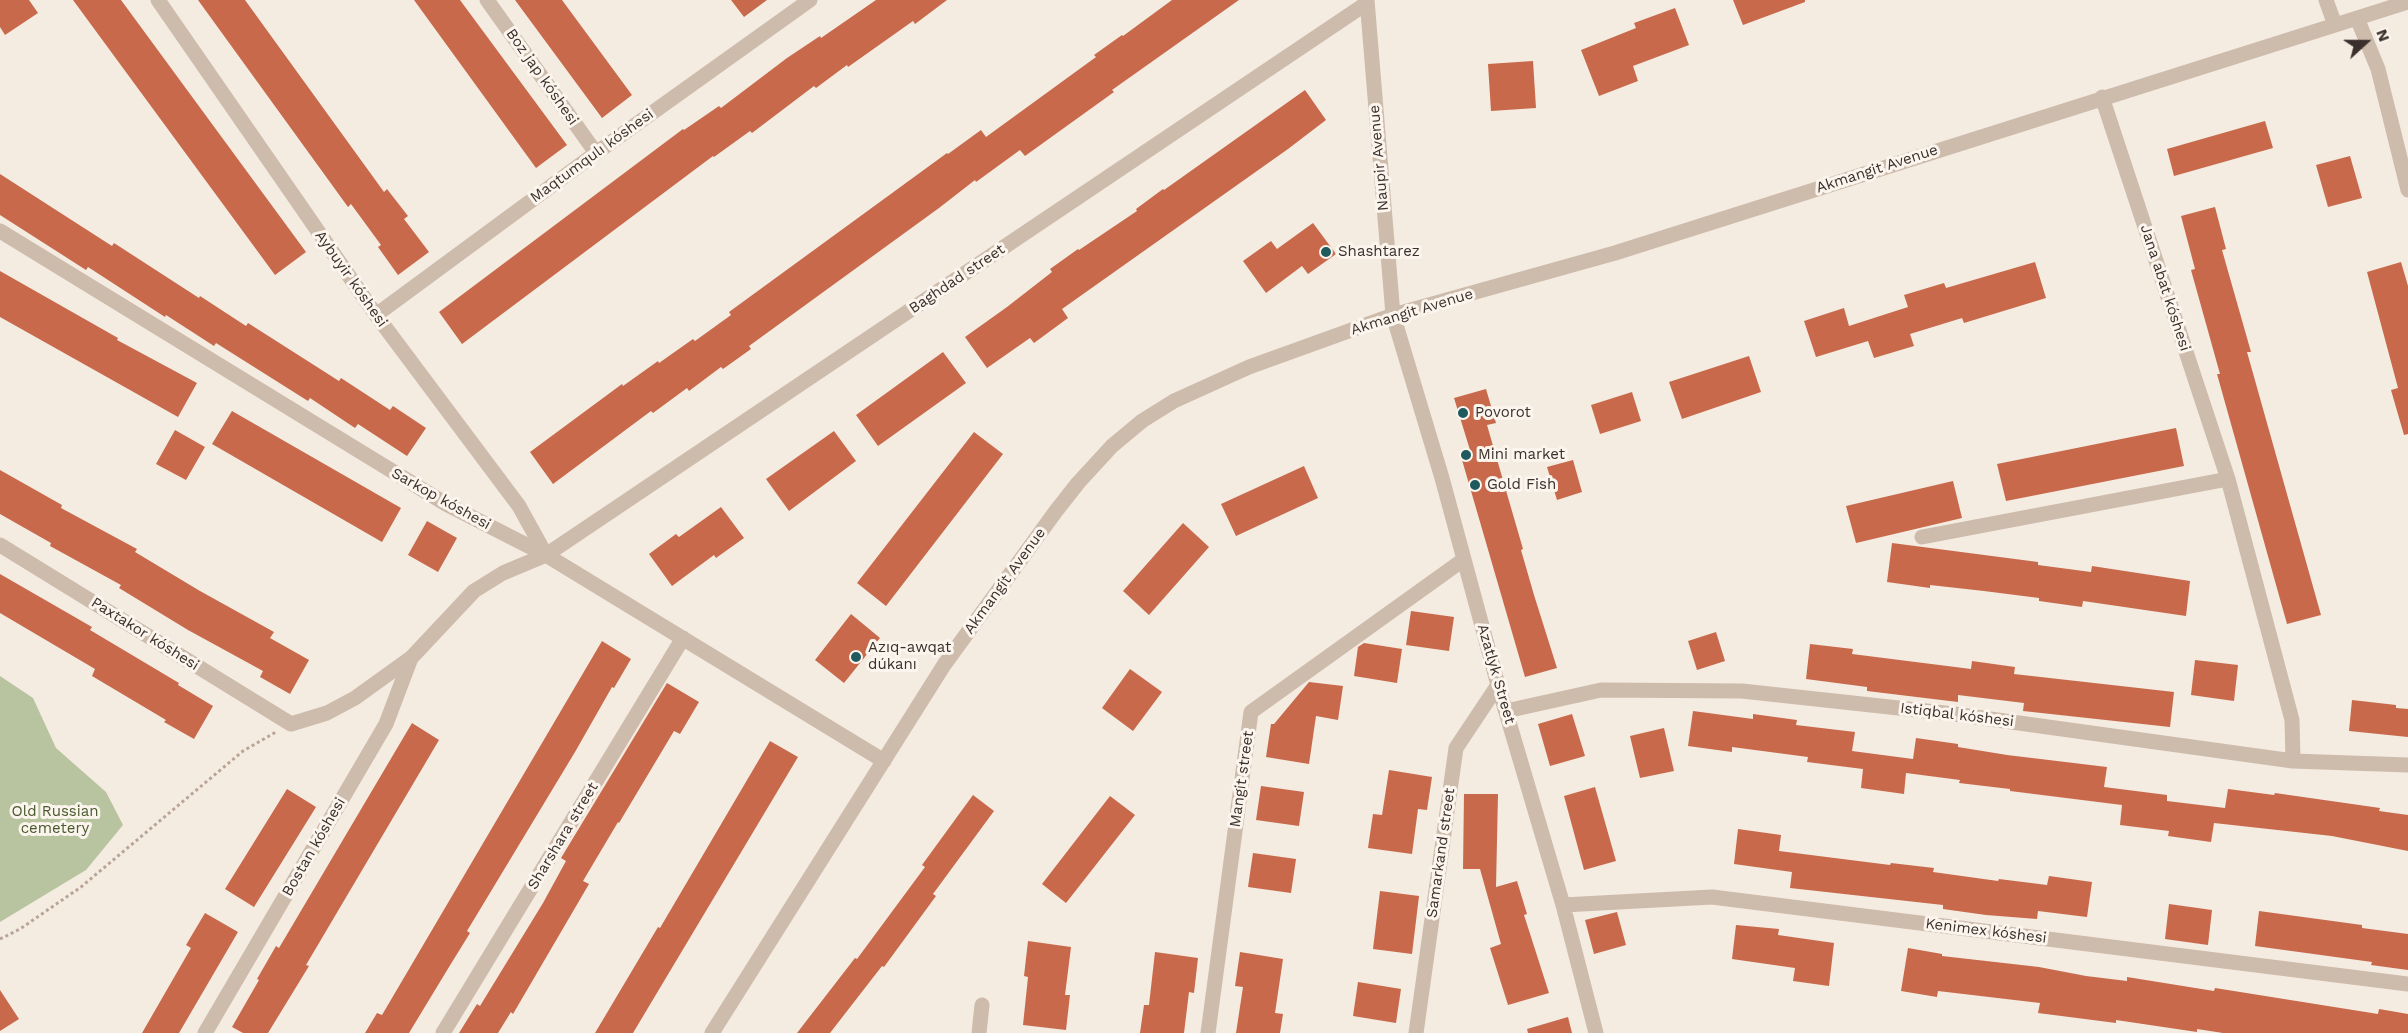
<!DOCTYPE html>
<html>
<head>
<meta charset="utf-8">
<style>
  body { margin:0 }
  #map { position:relative; width:2408px; height:1033px; overflow:hidden; background:#f4ebe1; font-family:"Work Sans",sans-serif }
  canvas { display:block }
  .north { position:absolute; left:2336px; top:12px; width:60px; height:60px; -webkit-text-stroke:4px #fbf5ee; paint-order:stroke; rotate:69deg; font-size:16px; font-weight:700; line-height:24px; text-align:center; color:#3b302b }
  .north::after { content:''; display:block; margin:auto; width:21px; height:27px; background:#3b302b; clip-path:polygon(50% 0,100% 100%,50% 72%,0 100%) }
</style>
</head>
<body>
<div id="map">
<canvas width="2408" height="1033"></canvas>
<div class="north">N</div>
</div>
<script>
const g = document.querySelector('canvas').getContext('2d');
g.lineJoin = 'round';
function fill(path, color) { g.fillStyle = color; g.fill(path, 'evenodd'); }
function trace(path, color, width, dash) { g.strokeStyle = color; g.lineWidth = width; g.lineCap = dash ? 'butt' : 'round'; g.setLineDash(dash || []); g.stroke(path); }
function label(font, color, halo, rows, align = 'center') {
  g.font = font + ' "Work Sans",sans-serif'; g.lineWidth = 6; g.setLineDash([]); g.textBaseline = 'middle'; g.strokeStyle = halo; g.fillStyle = color; for (const [text, x, y, turn = 0] of rows) {
    g.save(); g.translate(x, y); g.rotate((+turn || 0) * Math.PI / 180); g.textAlign = isNaN(turn) ? turn : align; if (halo) g.strokeText(text, 0, 0); g.fillText(text, 0, 0); g.restore();
  }
}
fill(new Path2D(`
  M0,676L33,698L56,748L106,792L123,825L86,870L0,922Z`), '#b8c4a0');
fill(new Path2D(`
  M0,0H29L38,13L5,35L0,27Z
  M73,0H121L306,252L275,275Z
  M198,0H245L384,192L387,189L408,216L404,219L429,252L398,275L378,247L381,245L351,204L348,207Z
  M414,0H460L567,145L536,168Z
  M515,0H562L632,95L602,118Z
  M731,0H767L744,17Z
  M876,0H947L915,24L913,21L848,67L847,65L816,88L814,86L752,133L750,131L714,157L713,156L462,344L439,312L683,129L684,130L719,106L721,108L787,58L820,36L821,38Z
  M1172,0H1239L1112,90L1114,92L1025,156L1020,150L976,182L975,180L939,208L749,346L751,349L723,369L721,367L689,391L687,388L653,413L651,411L553,484L530,452L622,384L623,386L658,361L659,363L693,339L695,341L731,315L729,312L947,153L948,154L981,130L986,137L1096,57L1094,55L1122,35L1123,36Z
  M1733,0H1805V2L1743,25Z
  M1675,8L1689,45L1633,66L1638,81L1599,96L1581,50L1636,28L1634,23Z
  M1533,61L1536,108L1491,111L1488,64Z
  M1305,90L1326,120L1288,149L1062,309L1068,318L1034,343L1030,338L987,368L965,337L1007,307L1052,272L1050,269L1078,249L1079,250L1137,211L1136,209L1163,189L1164,190Z
  M2265,121L2273,148L2174,176L2167,149Z
  M2350,156L2362,198L2328,207L2316,165Z
  M0,174L112,246L114,243L199,298L200,296L246,326L248,323L339,381L341,378L390,410L393,406L426,428L407,456L358,424L355,428L310,398L308,401L216,343L214,346L166,315L165,317L88,267L86,270L0,215Z
  M2215,207L2226,249L2222,250L2251,352H2247L2321,615L2287,624L2217,374H2220L2191,270L2195,269L2181,216Z
  M1313,223L1336,254L1308,274L1302,266L1266,293L1243,261L1271,241L1277,249Z
  M2035,262L2046,298L1964,323L1962,318L1910,334L1914,346L1874,358L1868,341L1816,357L1804,321L1844,308L1849,326L1908,307L1904,295L1944,283L1946,288Z
  M2401,262L2408,286V434L2404,435L2391,390L2398,388L2367,272Z
  M0,271L118,338L117,340L197,383L178,417L0,317Z
  M943,352L966,383L878,446L856,415Z
  M1749,356L1761,392L1682,419L1669,382Z
  M1486,389L1496,423L1487,425L1523,549L1521,550L1534,595L1557,668L1525,677L1460,453L1470,450L1454,398Z
  M1632,392L1641,421L1600,434L1591,405Z
  M232,411L401,508L382,542L212,444Z
  M2176,428L2184,466L2006,501L1997,464Z
  M175,430L205,447L186,480L156,464Z
  M834,431L856,461L789,511L766,479Z
  M974,432L1003,454L886,606L857,583Z
  M1573,460L1582,492L1557,500L1547,467Z
  M1304,466L1318,498L1236,536L1221,504Z
  M0,470L62,505L61,508L137,549L135,552L200,591L274,632L270,638L309,660L290,694L260,677L263,671L188,630L119,588L121,585L50,546L51,543L0,514Z
  M1953,481L1962,518L1856,543L1846,506Z
  M721,507L744,538L716,558L714,555L672,586L649,554L676,534L679,537Z
  M427,521L457,538L438,572L408,555Z
  M1183,523L1209,547L1149,615L1123,591Z
  M1892,543L2038,562V565L2091,572L2092,566L2190,581L2186,616L2083,601L2082,607L2039,601V598L1984,591L1930,585V588L1887,582Z
  M0,574L92,627L90,630L179,683L178,685L213,706L194,739L164,722L166,720L92,676L95,669L0,613Z
  M1411,611L1454,617L1449,651L1406,645Z
  M851,614L880,638L844,683L815,660Z
  M1716,632L1725,661L1697,670L1688,641Z
  M602,641L631,659L614,688L612,687L575,752L467,931L470,933L449,967L409,1033H365L377,1013L382,1015Z
  M1364,643L1402,649L1397,683L1354,676L1358,647Z
  M1810,644L1853,649L1852,654L1971,669L1972,661L2015,667L2014,674L2174,692L2170,727L2023,711L2024,703L1958,695V702L1867,691V687L1806,679Z
  M2195,660L2238,665L2234,701L2191,695Z
  M1130,669L1162,692L1133,731L1102,708Z
  M1309,682L1343,686L1338,720L1316,716L1309,764L1266,757L1271,724H1274Z
  M667,683L699,702L680,734L674,731L619,823L618,822L583,881L589,884L513,1014L511,1012L498,1033H459L477,1004L480,1006L543,903L566,861L561,858Z
  M2352,700L2396,705V708L2408,709V737L2349,731Z
  M1693,711L1753,719V714L1797,720L1796,725L1855,732L1852,751L1913,759L1916,738L1958,744V747L2007,755L2107,767L2104,787L2167,795V801L2225,808L2228,789L2274,795L2275,793L2380,808L2379,811L2408,815V851L2332,836L2214,823L2211,842L2168,836L2169,831L2120,825L2122,805L2010,791V789L1959,783L1960,780L1906,773L1904,794L1861,788L1863,769L1807,762L1808,757L1732,747V752L1688,746Z
  M1572,714L1585,756L1550,766L1538,724Z
  M412,723L439,740L306,965L309,966L268,1033H243L232,1027L259,980L257,979L276,946L279,948Z
  M1664,728L1674,771L1640,778L1630,736Z
  M770,741L798,757L633,1033H595L658,927L660,928Z
  M1389,770L1432,777L1427,810L1418,809L1412,854L1368,848L1373,814L1382,815Z
  M1261,786L1304,792L1299,826L1256,820Z
  M1595,787L1616,861L1584,870L1564,796Z
  M287,789L316,807L254,907L225,889Z
  M1464,794H1498L1496,887L1517,881L1527,914L1524,915L1549,993L1508,1005L1490,948L1501,944L1480,869H1463Z
  M973,795L994,811L933,894L936,896L884,967L882,966L830,1033H797L855,958L857,959L925,867L922,865Z
  M1110,796L1135,815L1066,903L1042,884Z
  M1738,829L1781,835L1779,851L1890,865L1891,863L1934,868L1933,872L1998,881L1999,879L2047,885L2049,876L2092,882L2087,917L2038,911L2037,919L1986,915L1943,909V905L1790,888L1792,872L1734,864Z
  M1253,853L1296,859L1291,893L1248,887Z
  M1380,891L1419,896L1412,954L1373,949Z
  M2169,904L2212,910L2208,945L2165,939Z
  M2259,911L2362,925V928L2408,934V970L2371,965L2372,962L2255,946Z
  M1617,912L1626,945L1594,954L1585,920Z
  M205,913L238,932L179,1033H142L191,948L186,945Z
  M1736,925L1779,929L1778,935L1834,943L1829,986L1793,981L1795,968L1732,959Z
  M1028,941L1071,947L1065,995H1070L1066,1030L1023,1025L1028,977L1024,976Z
  M1908,948L1942,954V956L2039,967L2086,976L2127,981V977L2214,991L2215,988L2378,1014L2379,1009L2408,1014V1033H2223L2197,1029V1032L2116,1020V1023L2038,1013L2040,1003L1938,991L1937,997L1901,991Z
  M1155,952L1198,958L1194,993L1189,992L1184,1033H1140L1144,1005H1149Z
  M1240,952L1283,959L1275,1013L1283,1014L1280,1033H1236L1243,987L1235,986Z
  M1358,982L1401,989L1396,1023L1353,1016Z
  M0,990L19,1019L0,1031Z
  M1568,1017L1572,1033H1528L1527,1029Z`), '#c8694b');
trace(new Path2D(`
  M0,939L20,929L81,887L243,751L276,732`), '#b9a596', 3, [3, 3]);
trace(new Path2D(`
  M158,0L376,315L519,506L546,555
  M487,0L596,153
  M1367,0L1393,315L1442,478L1498,685L1563,905L1596,1033
  M2326,0L2335,25
  M2357,18L2378,69L2408,190
  M2102,97L2228,479L2292,720L2293,761
  M0,231L446,504L546,555L884,761
  M376,315L596,153L810,0
  M1922,537L2228,479
  M0,545L291,724L327,713L355,698L412,657L474,591L503,573L546,555L1367,3
  M1506,711L1601,690L1742,691L1954,714L2293,761L2408,765
  M1563,905L1712,897L2408,984
  M205,1033L386,724L411,658
  M443,1033L683,638
  M712,1033L944,665L1056,511L1078,483L1112,446L1142,421L1174,401L1249,367L1393,315L1615,253L2408,2
  M979,1033L982,1005
  M1208,1033L1251,712L1463,560
  M1416,1033L1456,748L1498,685`), '#cdbbac', 15);
for (const [x, y, r, color] of [
  [1326,252,6,"#1f5a5e"],
  [1463,413,6,"#1f5a5e"],
  [1466,455,6,"#1f5a5e"],
  [1475,485,6,"#1f5a5e"],
  [856,657,6,"#1f5a5e"]
]) { const dot = new Path2D(); dot.arc(x, y, r, 0, 2 * Math.PI); g.fillStyle = color; g.fill(dot); trace(dot, '#fbf5ee', 2); }
label('15px', '#3b302b', '#fbf5ee', [
  ["Boz jap kóshesi",542,77,55],
  ["Maqtumqulı kóshesi",592,156,-36],
  ["Naupir Avenue",1379,158,-95],
  ["Akmangit Avenue",1877,169,-18],
  ["Aybuyir kóshesi",351,279,55],
  ["Baghdad street",957,279,-34],
  ["Jana abat kóshesi",2165,288,72],
  ["Akmangit Avenue",1412,312,-17],
  ["Sarkop kóshesi",441,499,29],
  ["Akmangit Avenue",1005,581,-54],
  ["Paxtakor kóshesi",145,634,32],
  ["Azatlyk Street",1496,674,74],
  ["Istiqbal kóshesi",1957,715,7],
  ["Mangit street",1242,779,-82],
  ["Sharshara street",563,836,-59],
  ["Bostan kóshesi",314,847,-60],
  ["Samarkand street",1441,853,-82],
  ["Kenimex kóshesi",1986,931,7]
]);
label('15px', '#3b302b', '#fbf5ee', [
  ["Shashtarez",1338,252],
  ["Povorot",1475,413],
  ["Mini market",1478,455],
  ["Gold Fish",1487,485],
  ["Azıq-awqat",868,648],
  ["dúkanı",868,665]
], 'left');
label('15px', '#4a5a2e', '#fbf5ee', [
  ["Old Russian",55,812],
  ["cemetery",55,829]
]);
</script>
</body>
</html>
